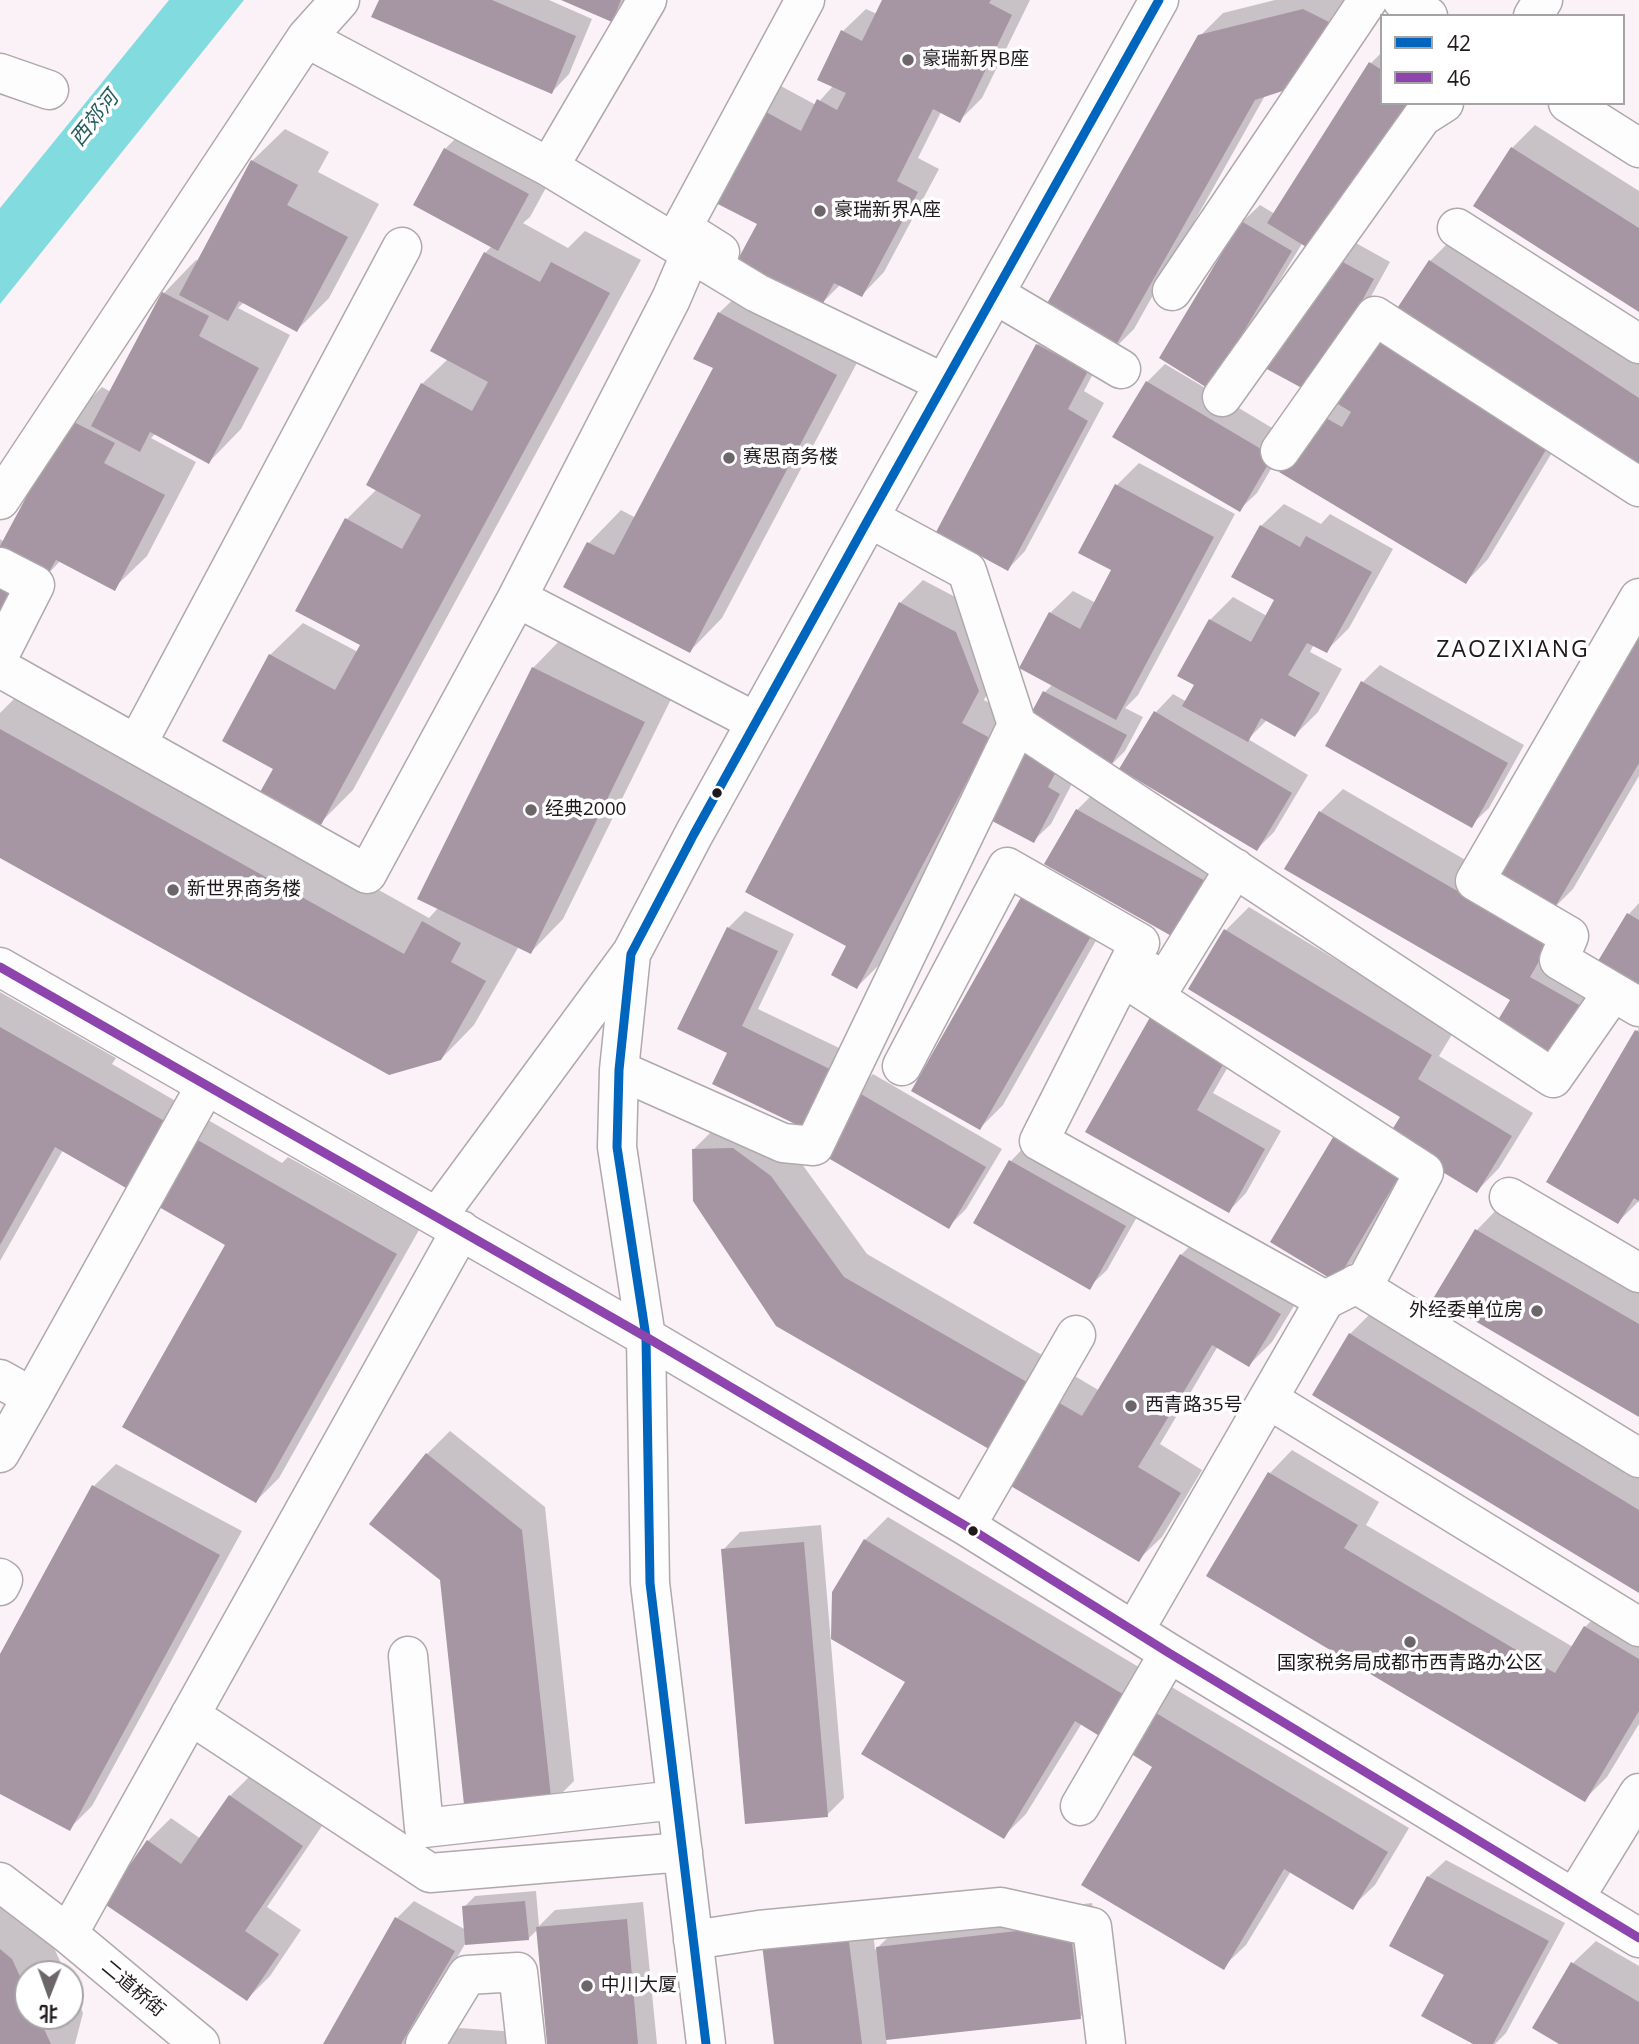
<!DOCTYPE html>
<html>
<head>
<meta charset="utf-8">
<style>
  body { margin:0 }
  #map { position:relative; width:1639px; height:2044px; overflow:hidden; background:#fbf2f8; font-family:"Open Sans","Noto Sans SC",sans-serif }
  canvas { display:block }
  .legend { position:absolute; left:1380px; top:14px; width:245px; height:91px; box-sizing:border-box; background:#fff; border:2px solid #a5a3a5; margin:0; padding:9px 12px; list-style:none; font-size:21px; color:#1f191d }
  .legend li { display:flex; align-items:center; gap:14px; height:35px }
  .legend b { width:35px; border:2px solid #a5a3a5 }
  .north { position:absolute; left:14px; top:1960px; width:70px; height:70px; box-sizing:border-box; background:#fff; border:2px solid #a5a3a5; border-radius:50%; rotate:181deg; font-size:19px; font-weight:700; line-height:28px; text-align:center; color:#1f191d }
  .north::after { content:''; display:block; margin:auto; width:24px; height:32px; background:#6c656a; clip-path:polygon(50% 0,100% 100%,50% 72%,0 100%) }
</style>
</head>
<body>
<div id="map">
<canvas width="1639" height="2044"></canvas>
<ul class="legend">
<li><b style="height:9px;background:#0065bd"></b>42</li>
<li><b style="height:9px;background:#8e44ad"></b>46</li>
</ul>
<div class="north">北</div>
</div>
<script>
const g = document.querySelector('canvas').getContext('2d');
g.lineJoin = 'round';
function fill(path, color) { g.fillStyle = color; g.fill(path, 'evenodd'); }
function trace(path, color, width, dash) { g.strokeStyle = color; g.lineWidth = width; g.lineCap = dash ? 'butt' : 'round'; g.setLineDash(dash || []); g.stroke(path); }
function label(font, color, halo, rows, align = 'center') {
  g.font = font + ' "Open Sans","Noto Sans SC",sans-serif'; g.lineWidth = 7; g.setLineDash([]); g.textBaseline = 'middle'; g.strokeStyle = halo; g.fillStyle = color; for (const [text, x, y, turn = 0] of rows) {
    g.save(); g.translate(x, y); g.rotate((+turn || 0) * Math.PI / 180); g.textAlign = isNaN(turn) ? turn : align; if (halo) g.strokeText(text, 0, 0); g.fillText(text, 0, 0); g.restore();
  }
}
fill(new Path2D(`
  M169,0H244L0,304V208Z`), '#82dbde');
fill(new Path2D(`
  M381,0H549L592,19L569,74L552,92Z
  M565,0H630L611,19Z
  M884,0H1030L982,98L959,121L941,112L918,158L939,169L884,272L862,295L841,284L822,303L759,223L709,197L779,85L816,105L833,86L843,31L866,9L877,14Z
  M1275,0H1353L1266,94L1134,329L1111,352L1199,37L1223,13Z
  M1382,52V103L1303,242L1226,369L1242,222L1260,205L1275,214L1371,63Z
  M478,116L560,162L530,217L523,223L568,248L585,231L641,260L353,790L321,822L275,768L270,655L303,623L358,652L362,645L346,520L377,489L422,384L448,359L485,253L492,246L445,149Z
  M1535,125L1639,191V309L1512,148Z
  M285,129L329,152L318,172L379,204L329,298L297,330L244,302L238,308L290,335L241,429L209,462L156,433L151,438L196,462L147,556L114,588L61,560L0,626V539L4,542L69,420L102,387L111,392L164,293L196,260L199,261L252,161Z
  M1347,238L1390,262L1328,374L1311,391Z
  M1453,238L1639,360V472L1568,426L1488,559L1466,582L1281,471L1339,390L1346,394L1430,261Z
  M752,281L868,342L722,618L690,651L566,586L589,543L621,510L636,518L715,367L719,313Z
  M1055,328L1104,353L1084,391L1104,403L1025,551L1008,569L1037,345Z
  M1165,364L1289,438L1257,493L1239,510L1115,436L1147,382Z
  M1139,463L1235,514L1138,695L1125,708L1143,717L1125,751L1107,769L1076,776L1051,824L1033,841L1045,692L1053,684L1050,613L1073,591L1096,603L1113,570L1117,485Z
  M1284,504L1321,524L1330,514L1393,549L1349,628L1326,651L1314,644L1310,652L1342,669L1318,712L1295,735L1267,720L1248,739L1308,775L1274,832L1257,849L1122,768L1156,712L1173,694L1187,702L1197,684L1210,620L1233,597L1267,616L1276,600L1261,526Z
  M923,580L978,609L1001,667L984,700L1012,715L880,964L857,987L849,945L900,603Z
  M1639,626V776L1573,889L1552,910V953L1610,987L1581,1037L1512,999L1320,812L1343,789L1493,876Z
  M565,635L676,689L563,919L531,952L519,946L474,1025L441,1059L0,856V713L22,691L429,918L439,907L533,668Z
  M1380,665L1524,745L1489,808L1471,825L1363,682Z
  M1095,792L1223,864L1192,918L1047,863L1077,810Z
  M1639,903V983L1600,960L1629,914Z
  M1115,907L1003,1105L980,1128L913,1091Z
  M1249,907L1454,1031L1439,1056L1533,1113L1499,1168L1477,1191L1418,1155L1353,1262L1336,1279L1389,1138L1402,1116L1190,988L1226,930Z
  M745,911L794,934L758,1009L860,1058L833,1114L729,1052L728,928Z
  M0,992L116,1058L112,1064L282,1163L288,1157L419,1230L279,1478L256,1501L232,1238L63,1150L0,1261Z
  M1639,1028V1201L1618,1222L1637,1031Z
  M1245,1037L1213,1093L1281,1131L1246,1193L1229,1211L1087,1131Z
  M873,1074L1002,1149L966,1209L949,1226L855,1092Z
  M717,1126L794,1153L867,1254L1061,1366L1023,1431L694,1149Z
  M1028,1143L1142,1208L1107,1270L1089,1287L975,1222L1011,1161Z
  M1499,1207L1639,1288V1415L1437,1297L1477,1230Z
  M1204,1232L1303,1291L1272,1342L1249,1365L1218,1346L1160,1444L1202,1470L1162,1537L1139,1559L1002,1478L1073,1375L1100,1391L1181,1255Z
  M1373,1311L1639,1473V1591L1350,1334Z
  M450,1431L545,1507L574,1781L551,1804L427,1454Z
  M1292,1450L1379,1502L1366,1525L1573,1647L1585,1627L1608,1604L1639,1623V1724L1607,1777L1585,1799L1270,1473Z
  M116,1464L242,1531L92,1806L69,1829L0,1792V1658L93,1487Z
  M888,1517L1152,1675L1082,1723L1026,1814L1003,1837L907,1682L865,1540Z
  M821,1525L844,1798L827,1815L723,1550L740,1532Z
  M1170,1686L1409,1828L1375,1885L1352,1907L1291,1871L1246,1945L1223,1967L1155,1766L1124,1748Z
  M253,1773L324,1823L267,1907L301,1930L270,1976L247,1999L148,1841L171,1818L201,1839L230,1796Z
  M1446,1860L1565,1923L1506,2033L1495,2044H1477L1446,1974L1428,1877Z
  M536,1891L539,1926L555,1910L643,1902L657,2044H549L538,1929L528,1939L465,1944L407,2044H325L397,1918L414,1901L466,1930L464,1907L475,1896Z
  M0,1892L44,1926L66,1974H28V2016H70V1983L83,2013L75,2044H0Z
  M1092,1903L1103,1994L1080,2017L886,2039L887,2044H776L787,1922L871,1912L875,1950L901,1925Z
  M1596,1941L1639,1966V2044H1563L1573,1963Z
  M459,2028L518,2032L517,2044H443Z`), '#0003');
fill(new Path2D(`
  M379,0H492L576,36L552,94L371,17Z
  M561,0H621L612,22Z
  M882,0H991L989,3L1012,15L960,123L933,109L897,181L918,192L862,297L834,283L822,305L737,261L757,224L706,198L755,106L801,131L817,99L837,110L846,93L817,80L841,30L862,41Z
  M1303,9L1333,24L1304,84L1255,100L1111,354L1041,314L1198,35Z
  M1369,62L1382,70V103H1411L1316,253L1267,223Z
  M1511,147L1639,228V312L1473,206Z
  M444,148L529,194L498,251L413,205Z
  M251,160L298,185L287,205L348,237L297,332L239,301L228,321L179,295Z
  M1241,221L1292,251L1209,389L1159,358Z
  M484,252L540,282L551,262L610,293L321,825L260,792L273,769L222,741L269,654L335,690L360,645L295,611L345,518L402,549L421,515L366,485L421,383L472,411L488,382L430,351Z
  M1328,254L1374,279L1311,393L1265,368Z
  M1429,260L1639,398V474L1394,313Z
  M162,292L209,316L199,336L259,368L209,464L150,432L140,452L91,426Z
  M718,312L837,375L690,653L563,587L587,542L614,555L713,368L693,359Z
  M1380,335L1553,438L1466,584L1279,472L1315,412L1342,427L1351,412L1338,404Z
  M1036,344L1088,371L1068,409L1088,421L1008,571L936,532Z
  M1146,381L1273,456L1240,512L1112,437Z
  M68,419L115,443L104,463L165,495L115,591L56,560L45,579L0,555V546Z
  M1115,484L1214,537L1116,720L1019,668L1049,612L1080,629L1111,570L1078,553Z
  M1260,525L1300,547L1306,536L1372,572L1327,653L1307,643L1288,675L1320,693L1295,737L1261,718L1248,742L1182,706L1194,685L1177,676L1209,619L1251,642L1274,600L1231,577Z
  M0,574L19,583L0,620Z
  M899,602L956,632L979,691L962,723L990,738L857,989L831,975L846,946L745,892Z
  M1639,623V763L1551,914L1490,878Z
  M532,667L645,722L531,954L417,899Z
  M1361,681L1508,763L1472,828L1325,746Z
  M1043,691L1127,735L1108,771L1068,749L1048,787L1060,794L1034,843L977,813Z
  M1154,711L1292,793L1257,851L1119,769Z
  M0,729L404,954L422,921L461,943L451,962L486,981L441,1060L389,1075L0,858Z
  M1076,809L1207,882L1175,938L1044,864Z
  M1319,811L1549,944L1530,977L1588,1010L1558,1062L1495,1025L1510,1000L1284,869Z
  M1024,892L1094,931L980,1130L911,1091Z
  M1627,913L1639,920V985L1598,961Z
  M727,927L778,951L742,1026L844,1076L816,1134L712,1084L727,1053L677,1029Z
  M1224,929L1432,1055L1418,1079L1512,1136L1477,1193L1387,1138L1400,1117L1188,989Z
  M1153,1012L1229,1054L1197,1110L1265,1149L1229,1213L1085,1132Z
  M0,1027L397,1254L256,1503L122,1427L225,1245L55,1147L0,1245Z
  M1635,1030L1639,1032V1201L1634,1198L1618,1224L1546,1182Z
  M854,1090L986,1167L949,1229L818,1152Z
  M1335,1134L1401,1173L1336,1282L1270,1242Z
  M733,1148L771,1176L844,1277L1039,1389L1001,1456L776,1326L693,1201L692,1149Z
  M1009,1160L1126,1226L1090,1290L973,1223Z
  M1475,1229L1639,1324V1417L1434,1297Z
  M1180,1254L1281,1314L1249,1367L1212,1345L1138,1467L1181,1493L1139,1562L999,1479L1049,1397L1082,1416Z
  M1349,1333L1639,1510V1593L1312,1395Z
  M426,1453L522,1530L552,1806L465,1814L440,1580L369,1524Z
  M1268,1472L1358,1525L1344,1548L1555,1673L1584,1626L1639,1659V1711L1585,1802L1206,1576Z
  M92,1485L220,1555L70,1831L0,1794V1654Z
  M864,1539L1131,1699L1106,1740L1075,1721L1004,1839L861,1754L905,1682L831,1639L832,1592Z
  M804,1542L828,1817L745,1824L721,1549Z
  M1146,1707L1388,1852L1353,1910L1284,1869L1224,1970L1081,1885L1152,1767L1122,1748Z
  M229,1795L303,1846L245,1931L279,1954L247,2001L103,1903L147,1840L181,1864Z
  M1427,1876L1549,1941L1493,2044H1473L1421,2016L1444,1975L1389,1946Z
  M525,1901L529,1940L465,1945L462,1906Z
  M395,1917L455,1951L401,2044H323Z
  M627,1919L638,2044H547L536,1927Z
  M1070,1925L1081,2019L886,2040L876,1947Z
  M848,1934L862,2044H774L762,1944Z
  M0,1949L12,1959L28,1994V2016H38L51,2044H0Z
  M1571,1962L1639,2002V2044H1559L1532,2028Z`), '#a695a2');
const minor = new Path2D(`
  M1402,0L1428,16
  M1533,16L1543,0
  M306,38L549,167L757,293L944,383
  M0,73L49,90
  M1568,103L1639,148
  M549,167L647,0
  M1457,228L1639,344
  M720,252L682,228L805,0
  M1172,291L1368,0
  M1008,302L1121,369
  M1222,397L1422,117L1444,103
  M1280,451L1375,316L1639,487
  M0,500L306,38L340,0
  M869,518L967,571L1017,725L1553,1078L1613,992
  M0,567L35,585L0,654
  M517,598L756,722
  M1639,598L1475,881L1569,936L1559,960L1639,1007
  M0,668L367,874L517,598L671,299L686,264
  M137,744L402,247
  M0,967L646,1337L966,1526L1169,1653L1639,1938
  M1126,979L1424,1172L1367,1279L1325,1300
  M902,1066L1007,867L1140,943L1130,961
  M619,1070L783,1143L814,1146L1017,725
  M1509,1197L1639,1273
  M437,1217L630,955
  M1356,1284L1639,1458
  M0,1379L32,1397L206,1085
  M1268,1399L1639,1627
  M0,1453L32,1397
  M966,1526L1076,1335
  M0,1578L3,1580L0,1586
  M1134,1631L1325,1300L1039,1141L1130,961L1165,981L1235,868
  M408,1656L424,1828L676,1800
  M190,1715L430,1873L683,1852
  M1080,1806L1169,1653
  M0,1882L68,1934L200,2044
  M1574,1899L1639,1793
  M68,1934L461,1230
  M693,1940L759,1930L1001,1907L1092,1927L1106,2044
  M425,2044L467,1975L518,1972L526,2044
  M706,2044L650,1583L646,1337L617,1147L619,1070L631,954L694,834L869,518L1159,0`);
trace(minor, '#afa8ac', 41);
trace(minor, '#fefdfe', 38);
trace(new Path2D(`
  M706,2044L650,1583L646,1337L617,1147L619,1070L631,954L694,834L869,518L1159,0`), '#0065bd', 9);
trace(new Path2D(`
  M0,967L646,1337L966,1526L1169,1653L1639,1938`), '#8e44ad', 9);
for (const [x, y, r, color] of [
  [908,60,7,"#6c656a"],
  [820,211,7,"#6c656a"],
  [729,458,7,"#6c656a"],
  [717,793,6,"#1f191d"],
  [531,810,7,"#6c656a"],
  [173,890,7,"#6c656a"],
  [1537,1311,7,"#6c656a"],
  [1131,1406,7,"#6c656a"],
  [973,1531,6,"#1f191d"],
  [1410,1642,7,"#6c656a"],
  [587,1986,7,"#6c656a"]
]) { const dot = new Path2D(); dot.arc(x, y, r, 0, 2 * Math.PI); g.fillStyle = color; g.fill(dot); trace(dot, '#fff', 2.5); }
label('19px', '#1f191d', '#fff', [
  ["豪瑞新界B座",922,60],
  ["豪瑞新界A座",834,211],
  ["赛思商务楼",743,458],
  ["经典2000",545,810],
  ["新世界商务楼",187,890],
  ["外经委单位房",1523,1311,"right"],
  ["西青路35号",1145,1406],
  ["国家税务局成都市西青路办公区",1410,1664,"center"],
  ["中川大厦",601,1986]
], 'left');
label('19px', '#1f191d', '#fff', [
  ["二道桥街",133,1989,40]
]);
label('italic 21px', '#275d5e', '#fff', [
  ["西郊河",95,119,-52]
]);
g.letterSpacing = '2px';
label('23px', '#1f191d', '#fff', [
  ["ZAOZIXIANG",1513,650]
]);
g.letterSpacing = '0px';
</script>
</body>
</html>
